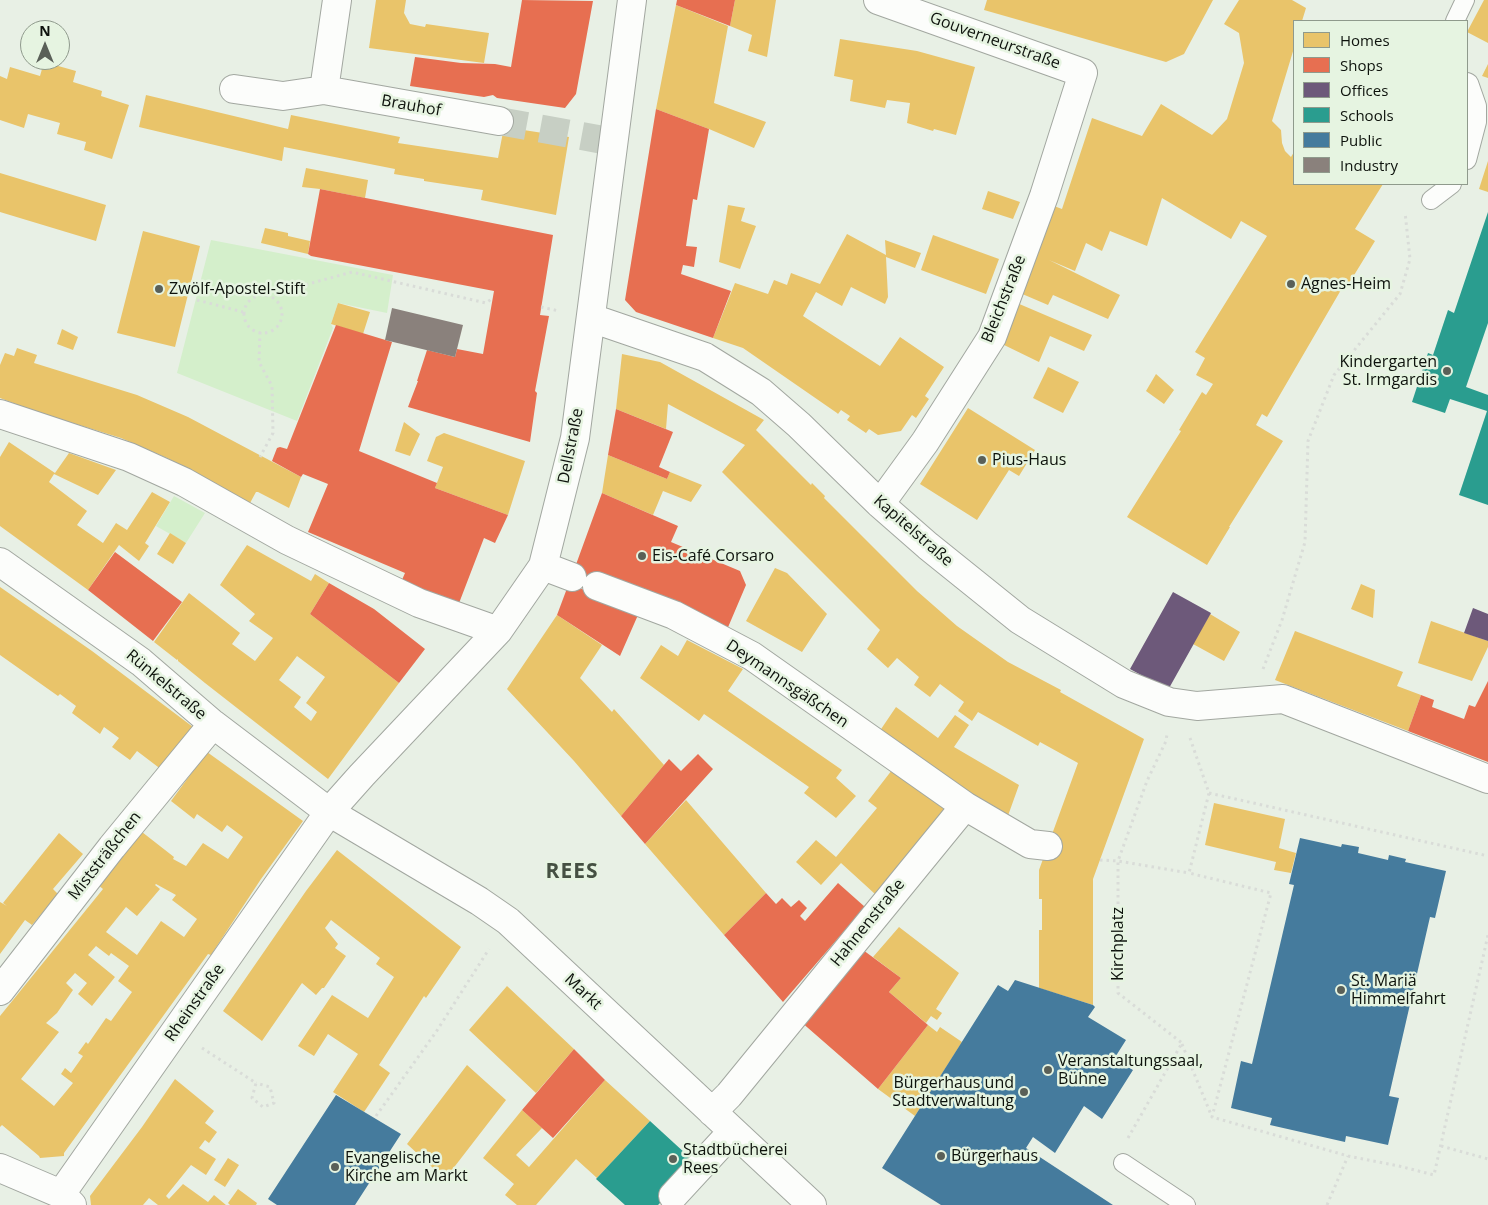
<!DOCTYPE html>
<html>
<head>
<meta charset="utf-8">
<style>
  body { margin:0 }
  #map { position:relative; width:1488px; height:1205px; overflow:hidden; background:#e8f0e5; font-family:"Open Sans",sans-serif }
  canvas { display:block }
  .legend { position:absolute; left:1293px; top:20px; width:175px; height:165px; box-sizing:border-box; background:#e6f4e1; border:1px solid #8f9a8c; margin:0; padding:6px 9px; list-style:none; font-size:15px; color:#0d120c }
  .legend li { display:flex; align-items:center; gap:10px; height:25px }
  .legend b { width:25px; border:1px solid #8f9a8c }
  .north { position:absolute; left:20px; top:20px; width:50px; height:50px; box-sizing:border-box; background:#e6f4e1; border:1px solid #8f9a8c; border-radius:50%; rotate:0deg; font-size:14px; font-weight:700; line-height:20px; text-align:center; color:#0d120c }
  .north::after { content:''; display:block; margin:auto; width:18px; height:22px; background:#5a6058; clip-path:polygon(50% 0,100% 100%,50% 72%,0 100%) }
</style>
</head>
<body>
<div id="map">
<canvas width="1488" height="1205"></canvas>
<ul class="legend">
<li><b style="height:14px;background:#e9c46a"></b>Homes</li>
<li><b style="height:14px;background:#e76f51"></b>Shops</li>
<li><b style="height:14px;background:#6d597a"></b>Offices</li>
<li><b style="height:14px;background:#2a9d8f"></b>Schools</li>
<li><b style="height:14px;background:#457b9d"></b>Public</li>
<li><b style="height:14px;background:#8a817c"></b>Industry</li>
</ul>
<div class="north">N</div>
</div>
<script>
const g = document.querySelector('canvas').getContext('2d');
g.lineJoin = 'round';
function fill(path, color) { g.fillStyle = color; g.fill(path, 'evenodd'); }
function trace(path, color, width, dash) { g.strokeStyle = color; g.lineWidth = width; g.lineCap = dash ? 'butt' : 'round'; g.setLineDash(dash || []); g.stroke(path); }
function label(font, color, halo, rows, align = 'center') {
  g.font = font + ' "Open Sans",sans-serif'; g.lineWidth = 5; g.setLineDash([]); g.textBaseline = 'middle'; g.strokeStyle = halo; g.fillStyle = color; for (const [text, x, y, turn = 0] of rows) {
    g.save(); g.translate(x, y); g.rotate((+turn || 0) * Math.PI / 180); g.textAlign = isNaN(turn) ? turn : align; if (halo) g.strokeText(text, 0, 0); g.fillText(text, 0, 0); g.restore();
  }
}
fill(new Path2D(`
  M211,240L393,275L387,313L338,303L331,324L333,328L297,421L177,373Z
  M174,496L205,513L186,543L156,526Z`), '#d4efcb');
fill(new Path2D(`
  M376,0H406L404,13L410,24L425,27L426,24L489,33L484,63L369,48Z
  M735,0H776L767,57L748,51L752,35L730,26Z
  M987,0H1213L1184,54L1166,62L984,10Z
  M1239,0H1292L1306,8L1302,21H1294V48L1272,121L1281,130L1282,143L1285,151L1291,157L1294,152V184H1383L1355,229L1375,241L1348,285L1345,283L1267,417L1262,414L1256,425L1283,441L1229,527H1230L1207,565L1127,517L1181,431L1179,430L1202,392L1206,395L1213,384L1196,375L1205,358L1195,352L1267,236L1241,221L1231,239L1162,198L1147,246L1110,231L1102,251L1086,243L1075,271L1049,260L1120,295L1108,319L1053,295L1048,305L1020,293L1054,206L1062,209L1092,118L1142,136L1161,104L1212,135L1227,119L1244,63L1239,33L1224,24Z
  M1484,0H1488V43L1467,32Z
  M676,5L728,26L714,103L766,122L754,148L709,129L656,109Z
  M840,39L917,51L975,67L956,135L934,129L933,131L907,123L910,103L887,100L885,108L850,101L853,80L834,76Z
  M44,62L76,71L73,82L102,91L101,96L129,105L112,159L84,150L86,142L57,134L60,123L28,114L24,128L0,120V76L7,79L10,67L40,76Z
  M1488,64V78L1482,76Z
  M146,95L288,129L291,115L400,137L398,143L498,158L504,127L569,137L556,215L481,200L483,190L424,181V179L394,174L395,169L284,147L282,161L139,127Z
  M1488,161V192L1479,189Z
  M306,168L368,180L365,198L320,189L302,187Z
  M0,173L106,205L96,241L0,212Z
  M988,191L1020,202L1013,219L982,209Z
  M728,205L745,208L741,221L756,226L740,269L719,262Z
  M265,228L288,233V236L310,241L308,254L261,243Z
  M143,231L200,246L175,347L117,333Z
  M847,234L886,255L885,240L921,253L915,268L886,257L888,297L885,304L851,287L842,306L816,292L803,316L880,366L900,337L944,367L925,396L929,399L916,418L912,415L901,431L878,435L869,429L866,433L847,420L850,416L841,410L838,414L837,413L743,348L713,338L735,283L768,294L774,280L787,285L791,273L820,284Z
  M933,235L999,259L986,294L921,270Z
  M338,303L370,312L363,334L331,324Z
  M1017,303L1092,335L1084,351L1050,336L1039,362L1002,344Z
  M62,329L78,337L73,350L57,344Z
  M17,348L37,355L34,363L137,395L188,417L301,477L289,508L258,492H256L250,503L167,458L121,438L34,411L0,398V365L5,353L14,356Z
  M622,354L660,362L764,420L756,430L811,485L812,483L825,496L824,498L917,591L957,626L1008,662L1061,690L1060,692L1144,739L1093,879V1005L1039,988V930H1042V899H1039V870L1078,763L1040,742L1038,746L978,712L972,721L958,711L964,702L940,684L930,697L914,685L919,677L897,658L888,668L867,649L880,630L722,472L745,445L668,404L666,429L616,409Z
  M1048,367L1079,382L1063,413L1033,398Z
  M1156,374L1174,390L1164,404L1146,391Z
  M968,408L1035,450L1019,476L1009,470L977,520L920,484Z
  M404,422L420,434L410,456L395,451Z
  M444,433L525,461L508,515L435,488L443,467L427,461L436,437Z
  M9,442L55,473L69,453L116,470L98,495L54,474L49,482L87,511L77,525L103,543L116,523L127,530L152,492L170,502L145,543L149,546L139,561L119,545L88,590L0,526V457Z
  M608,455L667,479L670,472L702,485L691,502L663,491L653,515L602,493Z
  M170,533L186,543L173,564L157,554Z
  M247,545L311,581L315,574L329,583L310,614L399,683L328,779L205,683L178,661V659L177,660L154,642L189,593L240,633L232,644L255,661L273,638L249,621L255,614L220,585ZM297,656L325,677L306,703L317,712L311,721L294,707L301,697L279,680Z
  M775,568L787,573L827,614L802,652L746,621Z
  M1361,584L1375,590L1373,618L1351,609Z
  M0,587L92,651L193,727L162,770L137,751L130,760L112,747L119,738L104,727L100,734L72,713L76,706L60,694L58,696L0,655Z
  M1210,614L1240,632L1224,661L1193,644Z
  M557,615L602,645L580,678L612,712L614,709L664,765L621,816L574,761L507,689Z
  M1431,621L1488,641V647L1472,681L1418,663Z
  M1295,631L1403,672L1397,686L1421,695L1408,731L1275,680Z
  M687,640L743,669L728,691L842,770L836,778L856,796L836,818L804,793L809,787L704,714L699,721L640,678L661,645L678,656Z
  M896,707L938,738L955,715L969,725L954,747L1019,785L1005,824L875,738Z
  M207,752L303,821L261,879L211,955L208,954L64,1153V1156L40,1158L39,1156L2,1125L0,1127V1016L103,889L98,885L142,832L174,857L173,859L186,866L203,843L228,859L243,837L227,825L222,832L197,814L194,819L171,801ZM156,884L176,895L172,900L197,919L184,937L161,921L137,955L106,932L126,907L137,916L160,889L155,885ZM96,946L109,956L111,953L129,966L118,981L132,992L111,1021L106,1018L88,1044L86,1042L78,1053L83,1056L71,1073L65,1068L61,1074L73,1083L54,1106L21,1079L59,1032L46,1023L57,1013L73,990L66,983L75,973L87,983L78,994L92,1006L115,977L88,955Z
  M892,770L946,809L875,894L841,863L821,885L796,862L816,840L836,857L877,808L868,801Z
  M686,800L766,893L724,935L645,844Z
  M1214,803L1285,819L1279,848L1296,853L1291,873L1274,870L1276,862L1205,845Z
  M59,833L83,854L53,889L58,894L32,925L25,920L0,954V902L7,906L3,903Z
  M337,850L461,947L426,998L424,996L379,1065L390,1073L364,1112L333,1092L358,1054L328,1034L314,1056L298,1046L332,995L368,1018L394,977L376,964L380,958L331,920L325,928L338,944L335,948L346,956L324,988H322L316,995L302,983L262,1041L223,1011L306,891Z
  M899,927L959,973L936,1009L942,1013L937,1020L931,1016L926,1023L889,992L901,978L873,957Z
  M507,986L574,1049L536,1093L469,1030Z
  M928,1025L937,1032L940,1027L962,1042L915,1116L878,1089Z
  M467,1065L506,1100L445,1179L407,1144Z
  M175,1079L214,1111L205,1123L217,1132L209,1143L205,1140L199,1148L216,1159L206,1175L191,1165L166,1196L169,1199L183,1184L208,1202L214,1195L226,1205H158L149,1198L143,1205H91L90,1196L142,1127Z
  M605,1080L650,1121L597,1178L576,1159L536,1205H517L505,1195L514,1184L483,1158L522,1110L542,1128L516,1155L529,1167Z
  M228,1158L239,1165L225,1187L214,1180Z
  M238,1189L257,1203L256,1205H230L228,1203Z`), '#e9c46a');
fill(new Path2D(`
  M522,0L593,1L576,94L565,108L497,98L493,95L484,97L410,86L415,57L461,63L495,64L511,67Z
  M677,0H735L730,26L676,5Z
  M656,109L709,129L697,200L693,199L686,246L697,247L694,267L683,265L681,274L731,291L713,338L636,312L625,300Z
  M320,189L553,235L540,315L549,316L535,391L537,393L530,442L408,407L418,381H417L427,350L455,357L457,349L483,354L494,291L311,256L308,254Z
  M336,325L392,342L359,451L437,483L435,488L508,515L495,543L484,538L456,611L398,589L405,573L308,532L328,484L303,474L301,477L272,461L277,448L280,447L287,449Z
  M616,409L673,432L659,467L670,472L667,479L608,455Z
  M602,493L678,526L671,542L740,571L746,585L726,632L574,570Z
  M115,552L182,602L153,641L88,590Z
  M329,583L374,609L425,649L399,683L310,614Z
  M569,583L638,615L620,656L557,615Z
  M1488,681V762L1408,731L1421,695L1434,700L1432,707L1464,719L1469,705L1475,707Z
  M698,754L713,769L645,844L621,816L669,759L681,771Z
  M838,883L865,907L783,1002L724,935L766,893L776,904L782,898L791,907L799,900L807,908L800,916L805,921Z
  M863,950L901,978L889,992L928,1025L878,1089L800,1021Z
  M574,1049L605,1080L553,1138L522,1110Z`), '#e76f51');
fill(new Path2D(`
  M1173,592L1211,613L1168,690L1130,669Z
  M1473,608L1488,614V641L1464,633Z`), '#6d597a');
fill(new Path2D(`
  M1488,212V323L1466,387L1488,395V505L1459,495L1487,411L1450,399L1445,413L1412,402L1428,353L1433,355L1448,310L1454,313Z
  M650,1121L698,1165L658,1205H625L596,1179Z`), '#2a9d8f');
fill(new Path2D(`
  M1300,838L1341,847L1342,844L1359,847L1358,853L1388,860L1389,855L1406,859L1405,862L1446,871L1435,918L1430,917L1389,1096L1399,1098L1388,1145L1346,1136L1345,1142L1270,1125L1272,1118L1231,1108L1241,1061L1252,1064L1294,885L1289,884Z
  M1015,980L1093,1005L1095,1007L1088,1017L1126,1040L1114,1059L1133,1070L1102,1119L1084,1106L1055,1153L1033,1137L1026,1148L1113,1205H941L882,1168L996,988L998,985L1008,991Z
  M336,1095L401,1134L355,1205H277L268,1199Z`), '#457b9d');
fill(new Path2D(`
  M392,308L463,325L455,357L385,340Z`), '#8a817c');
trace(new Path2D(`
  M499,121L614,142`), '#c7cfc4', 28, [28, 14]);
const lane = new Path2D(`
  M1455,21L1465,0
  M1467,82L1469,83L1477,106V122L1467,160
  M1431,200L1452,184
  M1123,1163L1186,1205`);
const street = new Path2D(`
  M878,0L1083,73L1044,196L992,337L925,442L880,504
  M234,89L283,96L324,90L337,0
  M324,90L499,121
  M591,318L705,357L761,392L799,425L880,504L928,546L1020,620L1124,684L1169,702L1197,706L1283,699L1488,779
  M0,414L129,457L184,482L287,540L419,603L498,631
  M0,562L141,662L213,724L329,812L479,901L508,921L812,1205
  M543,566L572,577
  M597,586L674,615L752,656L965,806
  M0,991L112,847L213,724
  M712,1112L729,1095L965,806L1030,844L1048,846
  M0,1168L61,1194L72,1205
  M61,1194L329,812L362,775L498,631L543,566L575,438L632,0
  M673,1196L732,1132`);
trace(lane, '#a2a7a0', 20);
trace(street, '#a2a7a0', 30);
trace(new Path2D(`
  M268,295L352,272L486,303L493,298
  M244 314a19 19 0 1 1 38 0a19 19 0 1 1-38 0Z
  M197,300L243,312
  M541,307L559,311
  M260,332L259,362L272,386L273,433L260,457
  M1263,669L1282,620L1305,542L1308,441L1334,375L1400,294L1410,259L1405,212
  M1190,738L1209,793L1189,873L1271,893L1212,1117L1348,1156L1399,1166L1434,1175L1488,935
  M1209,793L1488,856
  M1100,860L1118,861L1189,873
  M1182,1044L1212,1117
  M202,1048L256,1083L252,1098L263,1107L274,1103L270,1087L256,1083
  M376,1116L436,1032L489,949
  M1128,1138L1182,1043L1118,993V861L1147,781L1166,741L1167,734
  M1441,1146L1488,1159
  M1327,1205L1348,1156`), '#d9dcd8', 3, [2.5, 4]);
trace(lane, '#fcfdfb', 18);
trace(street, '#fcfdfb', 28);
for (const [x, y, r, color] of [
  [1291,284,5,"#5a6058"],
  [159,289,5,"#5a6058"],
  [1447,371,5,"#5a6058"],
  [982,460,5,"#5a6058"],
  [642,556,5,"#5a6058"],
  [1341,990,5,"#5a6058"],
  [1048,1070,5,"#5a6058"],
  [1024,1092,5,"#5a6058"],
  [941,1156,5,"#5a6058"],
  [673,1159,5,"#5a6058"],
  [335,1167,5,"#5a6058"]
]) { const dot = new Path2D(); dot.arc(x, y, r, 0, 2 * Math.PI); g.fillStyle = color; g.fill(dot); trace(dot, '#e6f4e1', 2); }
label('16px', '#0d120c', '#e6f4e1', [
  ["Gouverneurstraße",995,41,20],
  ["Brauhof",411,106,10],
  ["Bleichstraße",1004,299,-68],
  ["Dellstraße",571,446,-79],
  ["Kapitelstraße",913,531,41],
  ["Deymannsgäßchen",787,684,34],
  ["Rünkelstraße",166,685,40],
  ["Miststräßchen",105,856,-52],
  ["Hahnenstraße",868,923,-51],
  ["Kirchplatz",1118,944,-90],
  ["Markt",583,992,43],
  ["Rheinstraße",195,1003,-55]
]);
label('16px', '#0d120c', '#e6f4e1', [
  ["Agnes-Heim",1301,284],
  ["Zwölf-Apostel-Stift",169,289],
  ["Kindergarten",1437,362,"right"],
  ["St. Irmgardis",1437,380,"right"],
  ["Pius-Haus",992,460],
  ["Eis-Café Corsaro",652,556],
  ["St. Mariä",1351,981],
  ["Himmelfahrt",1351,999],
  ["Veranstaltungssaal,",1058,1061],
  ["Bühne",1058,1079],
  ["Bürgerhaus und",1014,1083,"right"],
  ["Stadtverwaltung",1014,1101,"right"],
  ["Stadtbücherei",683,1150],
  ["Rees",683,1168],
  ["Bürgerhaus",951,1156],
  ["Evangelische",345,1158],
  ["Kirche am Markt",345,1176]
], 'left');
g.letterSpacing = '1px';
label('bold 21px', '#455142', '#e6f4e1', [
  ["REES",572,872]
]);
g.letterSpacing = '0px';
</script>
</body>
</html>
